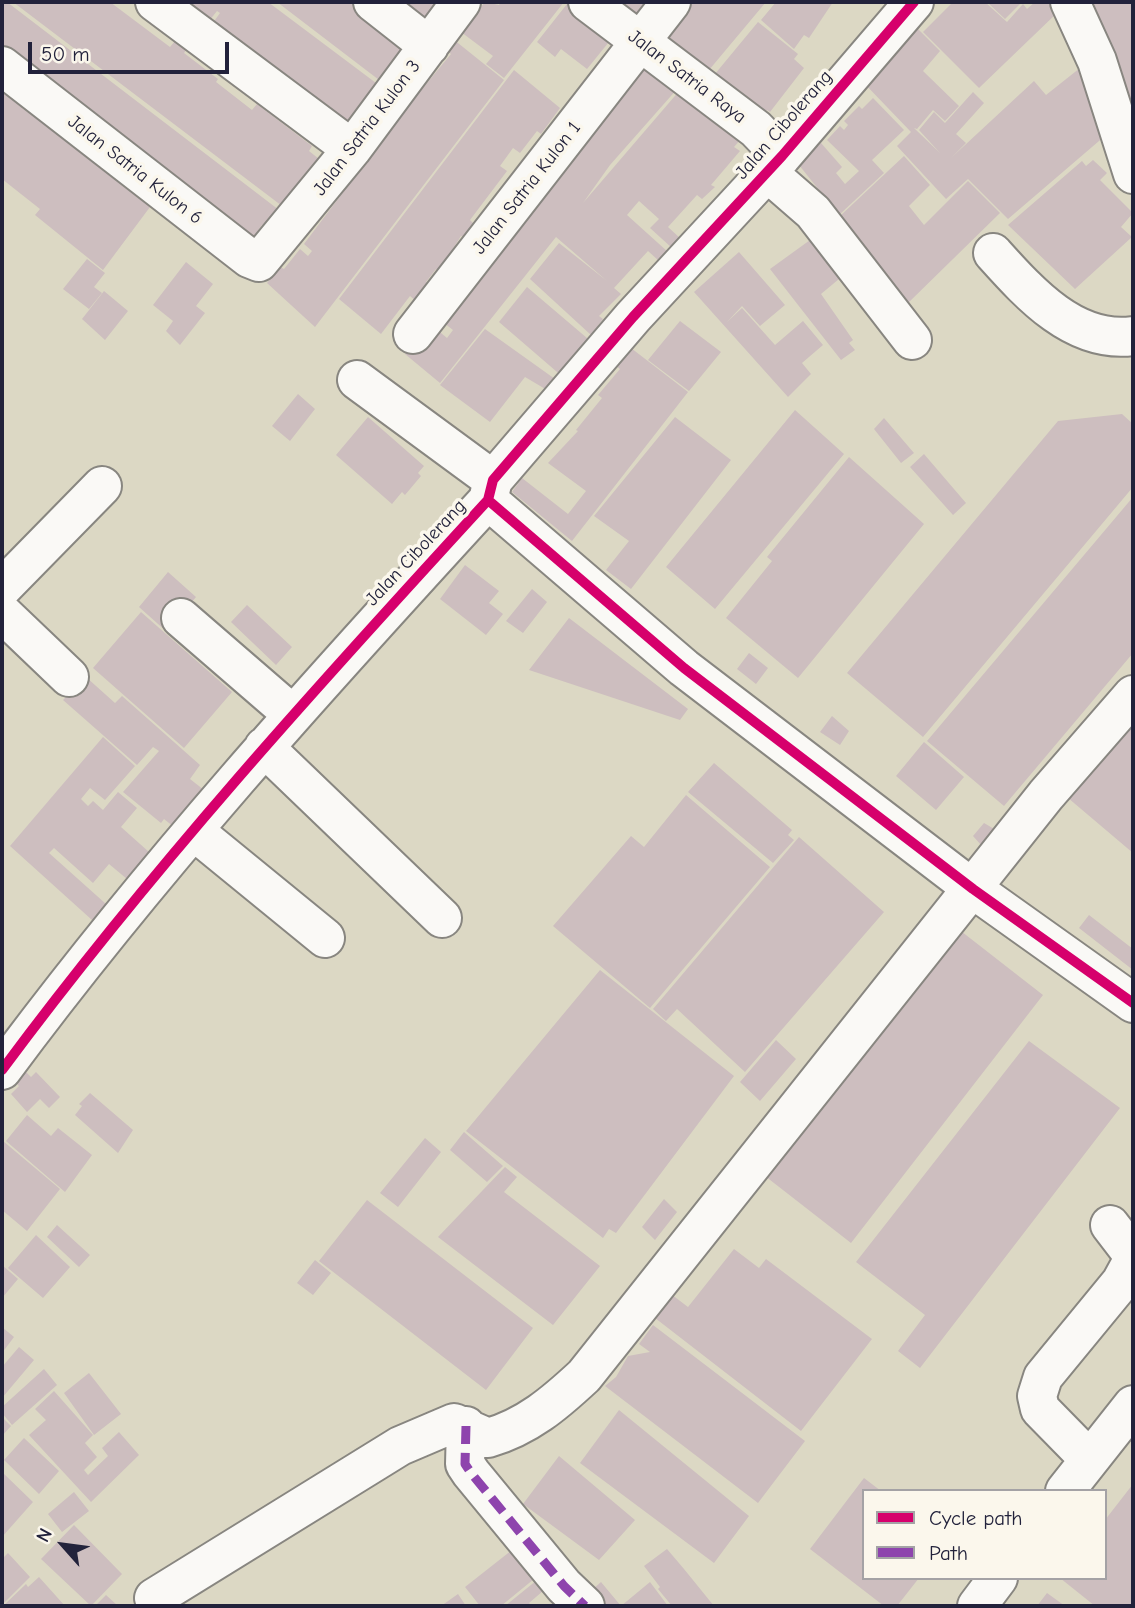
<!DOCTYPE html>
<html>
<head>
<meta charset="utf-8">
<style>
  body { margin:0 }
  #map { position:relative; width:1135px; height:1608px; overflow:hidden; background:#dcd8c4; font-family:"Comic Neue",sans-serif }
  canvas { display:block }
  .frame { position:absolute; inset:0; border:4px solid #22223b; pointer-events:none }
  .legend { position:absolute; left:862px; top:1489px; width:245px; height:91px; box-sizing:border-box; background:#fbf7ec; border:2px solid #a4a2a5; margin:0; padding:9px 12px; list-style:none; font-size:21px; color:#22223b }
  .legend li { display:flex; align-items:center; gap:14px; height:35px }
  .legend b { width:35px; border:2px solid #a4a2a5 }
  .north { position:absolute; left:28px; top:1510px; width:70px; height:70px; -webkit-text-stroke:5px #fbf7ec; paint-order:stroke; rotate:298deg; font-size:19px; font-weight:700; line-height:28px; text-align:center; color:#22223b }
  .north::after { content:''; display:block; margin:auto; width:24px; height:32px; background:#22223b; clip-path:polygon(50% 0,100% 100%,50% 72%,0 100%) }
  .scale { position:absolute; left:28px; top:42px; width:201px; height:32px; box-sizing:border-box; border:4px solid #22223b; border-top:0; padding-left:9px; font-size:21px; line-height:24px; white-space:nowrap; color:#22223b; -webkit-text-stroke:5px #fbf7ec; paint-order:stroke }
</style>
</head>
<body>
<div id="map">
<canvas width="1135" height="1608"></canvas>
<div class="frame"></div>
<ul class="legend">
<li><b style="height:9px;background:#d6006c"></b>Cycle path</li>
<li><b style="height:9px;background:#8e44ad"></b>Path</li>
</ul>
<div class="north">N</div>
<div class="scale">50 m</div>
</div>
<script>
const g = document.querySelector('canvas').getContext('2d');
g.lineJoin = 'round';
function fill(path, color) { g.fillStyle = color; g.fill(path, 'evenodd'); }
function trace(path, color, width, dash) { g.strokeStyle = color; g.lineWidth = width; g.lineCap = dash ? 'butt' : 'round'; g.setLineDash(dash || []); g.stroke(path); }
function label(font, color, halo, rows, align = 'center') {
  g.font = font + ' "Comic Neue",sans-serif'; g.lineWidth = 7; g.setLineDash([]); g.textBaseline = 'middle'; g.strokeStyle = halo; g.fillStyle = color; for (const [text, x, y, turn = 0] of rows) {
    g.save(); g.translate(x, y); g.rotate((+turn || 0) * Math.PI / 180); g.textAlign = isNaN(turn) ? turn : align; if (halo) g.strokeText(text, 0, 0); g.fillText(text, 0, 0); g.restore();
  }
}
fill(new Path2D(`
  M2,2H7L279,210L267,228L262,225L251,241L2,55Z
  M13,2H110L170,47L175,41L186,50L184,53L218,79L216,82L252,110L257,104L312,146L309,151L319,159L290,212Z
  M171,2H268L380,86L350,135L210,27L220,13L217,11L205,26Z
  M277,2H349L408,47L383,83Z
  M404,2H450L433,24Z
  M485,2L499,5L501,2H564L504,78L486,64L493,56L461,32Z
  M614,2H659L639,29Z
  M692,2H766L704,76L663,39Z
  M776,2H833L809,38L804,35L794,49L761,20Z
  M953,2H985L1007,22L1023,4L1027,9L1035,2H1052L1058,12L979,88L923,32Z
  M987,2H1022L1005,19Z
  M1090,2L1133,3V145Z
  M567,4L613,37L587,69L561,49L555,57L537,42Z
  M758,22L798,54L794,59L804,68L770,112L767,110L760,118L710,80Z
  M914,25L940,51L923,71L959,106L945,121L933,110L917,129L914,128L940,153L919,130L934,112L945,123L973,92L984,103L956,134L966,143L951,158L1034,81L1046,95L1080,68L1106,135L1008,219L968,179L946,199L897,146L911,132L862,81Z
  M453,39L504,80L315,327L267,283L280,267L284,269L300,249L308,256L312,251L304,244L344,191L340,188L451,54L445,49Z
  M634,61L678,88L610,165L583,203L680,90L741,139L734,147L740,151L711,185L715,187L702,199L697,195L668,227L681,239L672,248L650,228L659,219L639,201L627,215L668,252L659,261L648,251L614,288L621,294L599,316L603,319L591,335L530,279L559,243L607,281L556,237L440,383L405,354L429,323L447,338L453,330L431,313Z
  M514,70L560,108L541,134L537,131L520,153L513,148L500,166L507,171L470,220L474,224L464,237L461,236L439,271L436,269L426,282L429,284L416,301L410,296L381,334L339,299Z
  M2,85L25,103L22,108L122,181L120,184L150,207L103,270L35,215L40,209L2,179Z
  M873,98L904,130L872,160L884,173L839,215L799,165L821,143L842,167L836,173L845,184L859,171L827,140L840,126L844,130L848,125L844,121L859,106L862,109Z
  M904,156L930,185L909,206L924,225L968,181L1000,213L905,306L839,217Z
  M1093,160L1107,173L1100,180L1133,213L1121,227L1132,237L1075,289L1008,225L1082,161L1086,166Z
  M817,235L845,274L821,294L853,340L849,343L855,350L841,360L770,269Z
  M739,252L785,305L760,326L742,306L727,322L742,308L775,345L803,321L823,345L802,363L811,374L788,397L694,292Z
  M87,259L105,273L94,287L102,293L89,309L63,289Z
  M186,262L213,284L196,306L205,313L180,345L166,331L173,321L153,305Z
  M527,287L594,344L564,378L499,322Z
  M104,291L128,311L105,340L82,319Z
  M680,321L721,352L689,391L648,360Z
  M485,329L555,379L547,390L525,377L490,422L440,385Z
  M631,348L688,392L572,541L512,492L522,478L568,514L586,491L548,463L578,431L576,430L602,398L598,395L620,369L616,366Z
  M298,394L315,409L290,441L272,426Z
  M795,410L844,454L715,609L666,567Z
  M1122,414L1133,424V487L923,737L847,673L1058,421Z
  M368,417L424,466L418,473L421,476L405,495L402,492L392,504L336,455Z
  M675,417L731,460L631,589L606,570L629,541L594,516Z
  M884,418L914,453L901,463L874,429Z
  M924,454L966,503L953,515L910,467Z
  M849,457L924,524L798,678L726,618L772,561L767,557Z
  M1133,497V653L1004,806L927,741Z
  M465,565L499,591L489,603L503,614L486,635L440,599Z
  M168,572L196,597L167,632L139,607Z
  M532,589L547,602L523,633L506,621Z
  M247,605L292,647L276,665L231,622Z
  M141,612L232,692L184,748L93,668Z
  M569,618L688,709L680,720L529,670Z
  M749,653L768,668L756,684L737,669Z
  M86,677L115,703L122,696L200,765L190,779L204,790L174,827L164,819L161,823L123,792L159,751L153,747L137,765L63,700Z
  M1133,705V853L1061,792Z
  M832,716L849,731L840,745L820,732Z
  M103,737L135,766L105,800L90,788L81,799L88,806L93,801L103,810L118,792L137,808L121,827L149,852L127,879L109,864L93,883L54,848L49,853L106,904L92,920L10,846Z
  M924,742L964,777L936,810L896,776Z
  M714,763L792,830L788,835L794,840L773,863L688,792Z
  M686,795L770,867L650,1008L553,926L631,836L644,847Z
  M984,823L1001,833L989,854L973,836Z
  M799,837L884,912L745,1072L677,1009L666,1021L653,1009Z
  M1089,915L1133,949V970L1079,928Z
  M957,928L1043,995L851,1243L765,1176Z
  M600,970L734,1076L616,1233L609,1229L603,1238L466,1131Z
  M776,1040L796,1059L760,1101L740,1082Z
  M1029,1041L1120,1108L920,1368L898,1351L925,1315L856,1262Z
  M21,1067L31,1077L36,1072L60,1097L49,1108L40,1099L27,1112L11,1094L19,1086L10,1077Z
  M90,1093L133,1130L118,1153L75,1115L82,1106L79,1104Z
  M27,1115L51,1136L58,1128L92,1155L65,1192L6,1141Z
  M464,1132L503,1166L487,1182L450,1150Z
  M425,1138L441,1152L398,1207L380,1193Z
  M3,1141L60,1189L27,1231L2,1210Z
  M505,1167L517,1177L504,1192L600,1266L553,1325L438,1237Z
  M664,1199L677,1212L655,1240L642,1227Z
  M367,1200L533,1328L486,1390L319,1261Z
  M57,1225L90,1255L79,1267L47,1237Z
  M36,1235L70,1267L43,1298L8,1268Z
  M734,1249L759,1268L766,1259L872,1339L801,1431L646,1311L663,1288L688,1307Z
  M315,1260L331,1273L313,1295L297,1283Z
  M2,1265L18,1279L2,1298Z
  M653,1325L805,1441L758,1503L605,1386L616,1377L628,1356L650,1352L639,1344Z
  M2,1327L14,1337L2,1353Z
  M19,1347L34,1360L2,1398V1367Z
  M44,1369L57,1385L12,1425L2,1413V1407Z
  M89,1373L121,1414L94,1435L64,1393Z
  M54,1391L93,1435L85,1443L97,1457L84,1470L88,1475L108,1456L102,1448L119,1432L139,1455L91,1502L29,1435L46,1420L35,1409Z
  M619,1410L749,1516L714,1563L580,1463Z
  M2,1417L11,1426L2,1436Z
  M24,1438L59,1471L39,1494L4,1460Z
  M559,1456L635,1520L599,1560L523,1504Z
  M2,1472L33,1502L2,1537Z
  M864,1478L881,1491H864V1578H919L897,1606H884L810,1549Z
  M1133,1484V1606H1095L1060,1578H1105V1520Z
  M74,1492L89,1511L62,1532L48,1514Z
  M74,1525L122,1574L91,1606L41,1559Z
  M667,1549L684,1569L714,1606H672L658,1589L660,1587L644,1566Z
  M512,1550L534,1579L501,1606H480L465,1587Z
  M8,1553L30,1577L2,1605V1559Z
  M542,1576L550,1585L529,1603L532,1606H505Z
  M39,1577L65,1606H3L26,1584L28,1587Z
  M601,1582L621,1606L650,1582L668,1606H588L582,1599Z
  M1047,1593L1065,1606H1037Z
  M458,1594L466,1606H441Z
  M106,1595L118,1606H95Z`), '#cdbebf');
const minor = new Path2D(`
  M155,2L352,149
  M373,2L429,46
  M588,2L756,129L782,156
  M1070,2L1097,61L1133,174
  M2,66L249,258L259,262L352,149L461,2
  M767,172L813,212L912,340
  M993,253C1029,293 1074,344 1133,336
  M413,334L671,2
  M357,380L493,480
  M488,500L684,668L973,889L1133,1003
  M2,588L102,486
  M2,613L69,677
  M181,618L292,714
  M264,747L442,918
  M194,831L325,938
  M2,1070C151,869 319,684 488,500L493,480L633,317L782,156L914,2
  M1110,1225L1133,1255
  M466,1426L465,1464L471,1473L564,1586L585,1606
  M1089,1459L1040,1409L1037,1396L1043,1377L1121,1282L1133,1260
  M1065,1491L1133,1405
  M154,1598L400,1446L454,1423L488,1438C527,1427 555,1403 584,1376L1046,795L1133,695
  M977,1606L998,1578`);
trace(minor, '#888680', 42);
trace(minor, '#faf9f6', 38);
trace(new Path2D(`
  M466,1426L465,1464L471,1473L564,1586L585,1606`), '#8e44ad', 9, [18, 9]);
trace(new Path2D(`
  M488,500L684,668L973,889L1133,1003
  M2,1070C151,869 319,684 488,500L493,480L633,317L782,156L914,2`), '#d6006c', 10);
label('19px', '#22223b', '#fbf7ec', [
  ["Jalan Satria Raya",687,77,37],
  ["Jalan Cibolerang",784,125,-49],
  ["Jalan Satria Kulon 3",367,128,-53],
  ["Jalan Satria Kulon 6",135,170,38],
  ["Jalan Satria Kulon 1",527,188,-52],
  ["Jalan Cibolerang",416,553,-47]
]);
</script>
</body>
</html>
